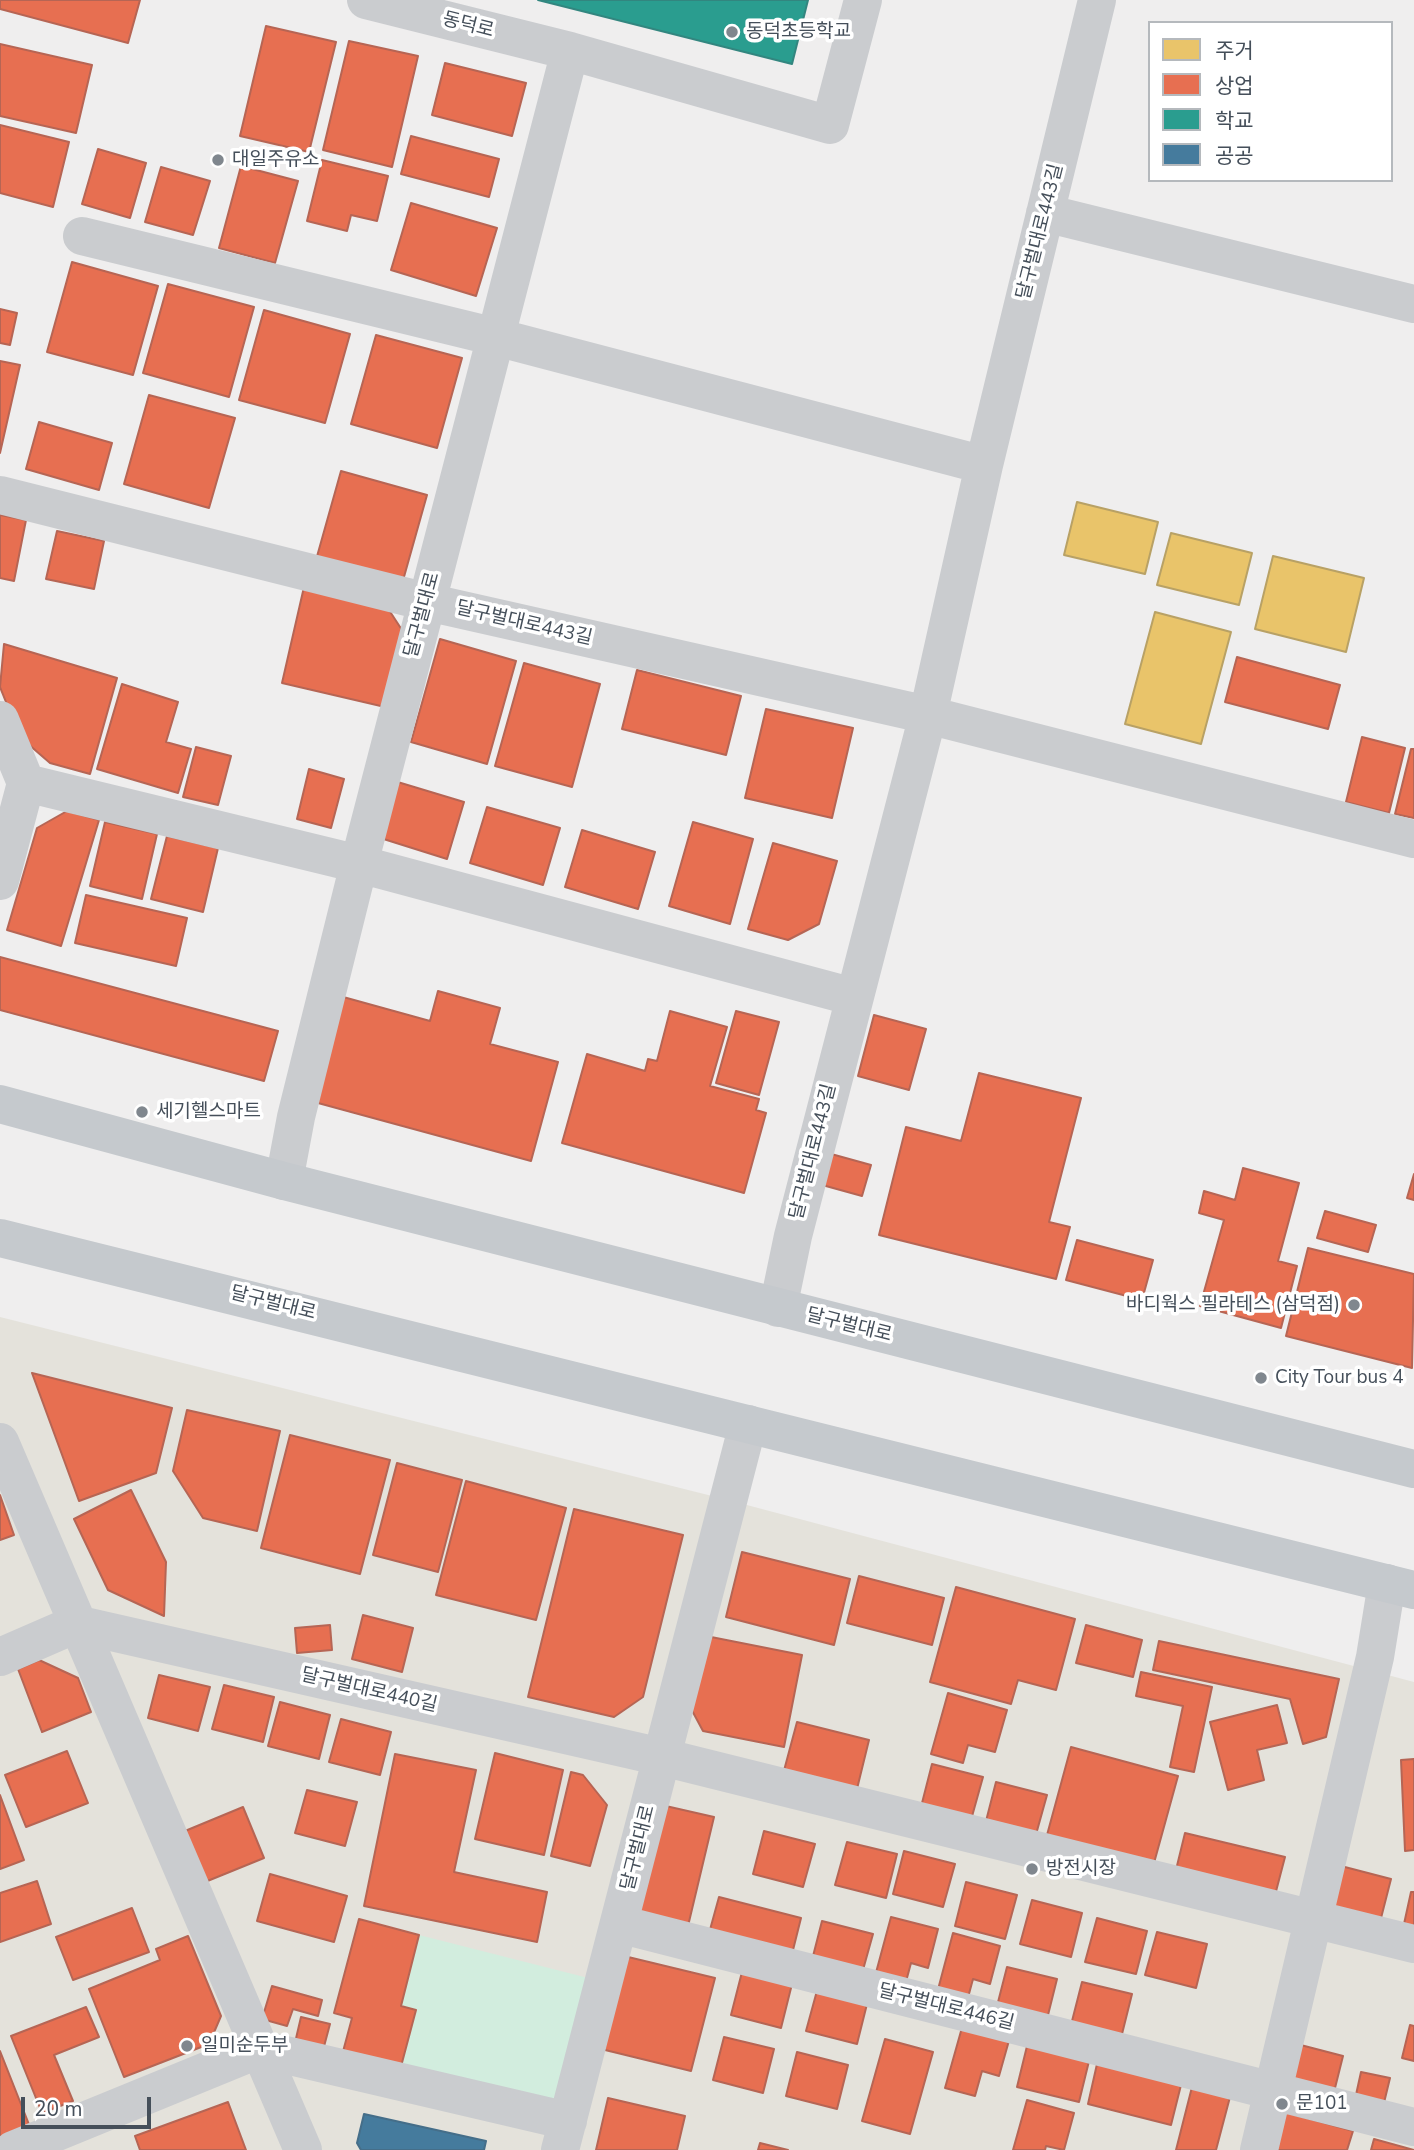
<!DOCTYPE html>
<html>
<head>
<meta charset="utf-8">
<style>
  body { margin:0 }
  #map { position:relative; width:1414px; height:2150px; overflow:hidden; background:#efeeee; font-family:"Nunito Sans","Noto Sans KR",sans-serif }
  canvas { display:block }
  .legend { position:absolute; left:1148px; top:21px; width:245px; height:161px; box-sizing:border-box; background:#fff; border:2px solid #b5b9bd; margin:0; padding:9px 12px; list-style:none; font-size:21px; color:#454f5a }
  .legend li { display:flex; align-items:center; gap:14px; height:35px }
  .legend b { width:35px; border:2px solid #b5b9bd }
  .scale { position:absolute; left:21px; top:2097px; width:130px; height:32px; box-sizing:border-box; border:4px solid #454f5a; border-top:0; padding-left:9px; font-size:21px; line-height:24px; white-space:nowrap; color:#454f5a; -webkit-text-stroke:5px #fff; paint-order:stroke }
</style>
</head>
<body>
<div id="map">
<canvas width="1414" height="2150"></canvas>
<ul class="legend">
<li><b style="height:19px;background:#e9c46a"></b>주거</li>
<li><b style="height:19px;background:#e76f51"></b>상업</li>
<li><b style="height:19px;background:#2a9d8f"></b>학교</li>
<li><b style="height:19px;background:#457b9d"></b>공공</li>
</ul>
<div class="scale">20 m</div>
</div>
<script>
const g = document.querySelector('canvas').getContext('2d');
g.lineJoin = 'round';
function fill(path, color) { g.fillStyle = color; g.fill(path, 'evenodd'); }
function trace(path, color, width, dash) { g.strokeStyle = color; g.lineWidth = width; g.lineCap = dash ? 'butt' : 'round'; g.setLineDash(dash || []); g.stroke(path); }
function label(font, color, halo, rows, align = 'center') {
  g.font = font + ' "Nunito Sans","Noto Sans KR",sans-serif'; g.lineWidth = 7; g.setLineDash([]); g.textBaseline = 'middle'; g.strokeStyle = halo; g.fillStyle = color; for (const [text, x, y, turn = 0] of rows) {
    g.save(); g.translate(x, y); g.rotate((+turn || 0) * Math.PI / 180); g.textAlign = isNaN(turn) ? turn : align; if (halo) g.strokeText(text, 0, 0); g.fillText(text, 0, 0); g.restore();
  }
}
fill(new Path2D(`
  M0,1317L728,1500L1414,1682V2150H0Z`), '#e4e2db');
fill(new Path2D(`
  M419,1935L604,1982L568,2121L398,2081L416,2011L401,2006Z`), '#d2edde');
const homes = new Path2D(`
  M1077,502L1158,522L1145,574L1064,555Z
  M1171,533L1252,553L1239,605L1157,585Z
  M1273,556L1364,578L1346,652L1255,629Z
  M1155,612L1231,632L1201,744L1125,724Z`);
fill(homes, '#e9c46a');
trace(homes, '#b8a165', 2);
const shops = new Path2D(`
  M0,0H140L128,43L0,9Z
  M266,26L336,42L309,152L240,136Z
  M349,41L418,56L392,167L323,150Z
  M0,44L92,65L76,133L0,116Z
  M445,63L526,83L512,136L432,115Z
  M0,125L69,142L53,207L0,193Z
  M411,136L499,159L489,197L401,174Z
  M98,149L146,163L130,218L82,204Z
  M322,160L388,176L377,221L351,215L347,231L307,221Z
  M241,166L298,181L275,263L219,248Z
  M161,167L210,181L193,235L145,222Z
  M411,203L497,228L476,296L391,270Z
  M72,262L158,286L133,375L47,352Z
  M168,284L254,307L229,397L143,373Z
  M0,309L17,313L10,345L0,343Z
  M264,310L350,334L325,423L239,400Z
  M376,335L462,358L437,448L351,424Z
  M0,361L20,365L0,453Z
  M149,395L235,418L209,508L124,484Z
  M39,422L112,443L99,490L26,469Z
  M341,471L427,495L402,584L316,560Z
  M0,515L26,520L14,581L0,578Z
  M57,531L104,541L94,589L46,579Z
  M304,587L387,607L402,630L385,707L282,683Z
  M440,639L516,661L487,764L411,742Z
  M4,644L117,678L90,774L50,763L20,737L0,687Z
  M1237,657L1340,685L1328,729L1225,702Z
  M524,663L600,684L572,787L495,766Z
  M637,670L741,696L726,755L622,729Z
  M122,684L178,702L166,742L191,749L178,793L97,769Z
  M766,709L853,728L832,818L745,798Z
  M1362,737L1405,748L1389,813L1346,802Z
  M196,747L231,756L218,805L183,797Z
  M1411,749H1414V818L1395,814Z
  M309,769L344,779L331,828L297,819Z
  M391,780L464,802L447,859L374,836Z
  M487,807L560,828L543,885L470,863Z
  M67,811L99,820L61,946L7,930L37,828Z
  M105,822L157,834L142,899L90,886Z
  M693,822L753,839L730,924L669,906Z
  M582,830L655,852L638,909L565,887Z
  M167,836L218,848L203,912L151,899Z
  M773,843L837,861L819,924L788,940L748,929Z
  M86,895L187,918L176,966L75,943Z
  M0,957L278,1031L264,1081L0,1010Z
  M438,991L500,1008L490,1044L558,1062L531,1161L307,1100L336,995L430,1021Z
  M670,1011L727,1027L710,1086L759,1099L756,1110L766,1113L744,1193L562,1143L587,1054L645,1071L648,1059L657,1061Z
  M736,1011L779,1022L759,1095L716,1083Z
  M874,1015L926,1029L909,1090L858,1076Z
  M979,1073L1081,1098L1049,1222L1070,1227L1056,1279L879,1235L906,1127L961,1141Z
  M824,1152L871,1165L862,1196L815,1183Z
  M1243,1168L1299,1183L1278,1261L1297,1266L1281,1328L1200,1306L1224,1220L1199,1213L1204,1191L1235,1200Z
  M1414,1174V1200L1407,1198Z
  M1325,1211L1376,1225L1368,1252L1317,1238Z
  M1077,1240L1153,1260L1142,1300L1066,1280Z
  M1308,1248L1414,1274L1412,1368L1286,1336Z
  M32,1373L172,1408L156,1473L79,1501Z
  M187,1410L280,1431L257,1531L203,1518L173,1471Z
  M290,1435L390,1460L360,1574L261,1548Z
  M397,1463L462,1480L438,1572L373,1555Z
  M466,1481L566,1508L536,1620L436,1595Z
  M131,1490L166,1562L164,1616L108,1590L74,1519Z
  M0,1495L14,1535L0,1540Z
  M574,1509L683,1535L643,1697L614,1717L528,1697Z
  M742,1552L850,1579L834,1645L726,1617Z
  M859,1576L944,1598L932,1645L847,1623Z
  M956,1587L1075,1619L1056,1690L1018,1680L1011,1704L930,1682Z
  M363,1615L413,1628L402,1672L352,1659Z
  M330,1625L332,1650L297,1653L295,1628Z
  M1086,1625L1142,1640L1133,1677L1076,1663Z
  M701,1635L802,1655L784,1747L703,1731L688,1703Z
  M1159,1641L1339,1679L1326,1737L1303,1744L1290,1699L1153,1670Z
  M39,1660L78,1678L91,1712L42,1732L18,1669Z
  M1141,1672L1212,1687L1194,1772L1170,1767L1183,1706L1136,1696Z
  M159,1675L210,1687L198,1731L148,1718Z
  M224,1685L274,1697L263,1742L212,1729Z
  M948,1693L1007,1710L995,1752L968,1745L963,1763L931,1754Z
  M280,1702L330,1715L319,1759L268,1746Z
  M1277,1705L1287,1743L1257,1750L1264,1780L1228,1790L1210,1722Z
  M341,1719L391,1732L380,1775L329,1762Z
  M797,1722L869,1740L855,1797L782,1778Z
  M1071,1747L1178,1776L1154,1863L1047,1835Z
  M67,1751L88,1803L26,1827L5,1775Z
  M495,1753L563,1770L544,1855L475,1839Z
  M395,1754L476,1770L454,1872L547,1892L537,1942L364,1906Z
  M1414,1759V1850L1405,1851L1401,1760Z
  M932,1764L983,1777L971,1820L921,1807Z
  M571,1772L583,1775L607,1805L590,1866L551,1856Z
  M996,1782L1047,1795L1035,1838L985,1825Z
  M307,1790L357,1802L345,1846L295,1833Z
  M0,1795L24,1860L0,1869Z
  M657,1804L714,1817L688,1926L631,1913Z
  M243,1807L264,1858L205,1882L185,1831Z
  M764,1831L815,1844L803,1887L753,1874Z
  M1185,1833L1285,1857L1274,1899L1175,1874Z
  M847,1842L897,1854L886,1898L835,1885Z
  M904,1851L955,1864L943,1907L893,1894Z
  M1341,1866L1391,1879L1380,1922L1330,1909Z
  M270,1874L347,1896L334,1942L257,1921Z
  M37,1881L51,1924L0,1942V1893Z
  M966,1882L1017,1895L1005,1939L955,1926Z
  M1411,1892H1414V1927L1404,1924Z
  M719,1897L801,1918L791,1958L708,1937Z
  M1032,1900L1082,1913L1071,1957L1020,1944Z
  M132,1908L149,1952L73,1980L56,1937Z
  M891,1917L938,1929L928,1968L911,1963L904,1989L874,1980Z
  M1097,1918L1147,1931L1136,1974L1085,1962Z
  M359,1919L419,1935L401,2006L416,2010L399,2074L341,2059L352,2018L334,2013Z
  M822,1921L873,1934L861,1977L811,1964Z
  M1157,1932L1207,1944L1196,1988L1145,1975Z
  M953,1933L1000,1946L990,1984L973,1979L966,2005L936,1997Z
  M188,1936L221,2016L209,2044L124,2077L89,1989L160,1960L156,1949Z
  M624,1956L715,1978L691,2071L601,2049Z
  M1007,1967L1057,1979L1046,2023L996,2010Z
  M742,1972L792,1984L781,2028L731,2015Z
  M1082,1982L1132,1994L1121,2038L1071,2025Z
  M272,1986L322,2000L318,2016L293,2009L287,2026L262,2019Z
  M818,1987L868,2000L857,2044L806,2031Z
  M86,2007L99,2037L54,2055L73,2101L42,2113L11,2036Z
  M301,2017L330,2024L322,2054L294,2047Z
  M963,2024L1010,2037L999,2076L982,2071L975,2096L945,2088Z
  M1410,2025L1414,2026V2061L1402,2058Z
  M724,2037L774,2049L763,2093L713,2080Z
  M885,2039L933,2052L910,2134L862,2121Z
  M1028,2042L1090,2057L1079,2102L1017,2087Z
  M1293,2043L1343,2056L1332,2100L1282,2087Z
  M0,2051L30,2127L0,2139Z
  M797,2052L848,2065L837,2109L786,2096Z
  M1097,2064L1181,2085L1171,2125L1088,2104Z
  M1361,2072L1390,2078L1382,2111L1354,2104Z
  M1192,2087L1230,2097L1216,2150H1176Z
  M608,2098L685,2116L677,2150H596Z
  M1027,2100L1074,2113L1064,2150L1046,2146L1045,2150H1013Z
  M228,2102L246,2150H140L135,2136Z
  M1282,2111L1353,2131L1347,2150H1272Z
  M1374,2139L1414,2150H1371Z
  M760,2143L788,2150H758Z`);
fill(shops, '#e76f51');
trace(shops, '#b66554', 2);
const schools = new Path2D(`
  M538,0H808L792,64Z`);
fill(schools, '#2a9d8f');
trace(schools, '#32867f', 2);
const public = new Path2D(`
  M364,2114L486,2141L484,2150H361L357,2143Z`);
fill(public, '#457b9d');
trace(public, '#456e89', 2);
trace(new Path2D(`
  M366,0L570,51L830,125L863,0
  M1045,213L1414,304
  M82,236L496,337L984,465
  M0,495L427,602L928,715L1414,839
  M0,720L26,783L0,881
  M26,783L359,864L854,997
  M284,1181L296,1117L359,864L570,51
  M778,1308L793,1236L928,715L984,465L1097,0
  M0,1442L303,2150
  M0,1657L76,1624L662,1757L1414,1944
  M619,1924L1414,2127
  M13,2150L260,2049L568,2121
  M560,2150L748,1424
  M1259,2150L1375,1657L1387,1583`), '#cacccf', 38);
trace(new Path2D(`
  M0,1104L284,1181L1414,1469
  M0,1238L1414,1590`), '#c5c9cd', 38);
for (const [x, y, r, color] of [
  [732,32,7,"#80878e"],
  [218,160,7,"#80878e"],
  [142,1112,7,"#80878e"],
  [1354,1305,7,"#80878e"],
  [1261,1378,7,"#80878e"],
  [1032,1869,7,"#80878e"],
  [187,2046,7,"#80878e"],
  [1282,2104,7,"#80878e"]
]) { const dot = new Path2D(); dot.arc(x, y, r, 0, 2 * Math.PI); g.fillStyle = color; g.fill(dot); trace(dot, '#fff', 2.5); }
label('19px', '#454f5a', '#fff', [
  ["동덕로",468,26,14],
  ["달구벌대로443길",1041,232,-76],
  ["달구벌대로",423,615,-75],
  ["달구벌대로443길",524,624,13],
  ["달구벌대로443길",814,1152,-76],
  ["달구벌대로",273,1304,14],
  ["달구벌대로",849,1326,14],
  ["달구벌대로440길",369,1691,13],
  ["달구벌대로",639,1848,-76],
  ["달구벌대로446길",946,2008,14]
]);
label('19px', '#454f5a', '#fff', [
  ["동덕초등학교",746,32],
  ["대일주유소",232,160],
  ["세기헬스마트",156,1112],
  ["바디웍스 필라테스 (삼덕점)",1340,1305,"right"],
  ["City Tour bus 4",1275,1378],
  ["방전시장",1046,1869],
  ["일미순두부",201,2046],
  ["문101",1296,2104]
], 'left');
</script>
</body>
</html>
